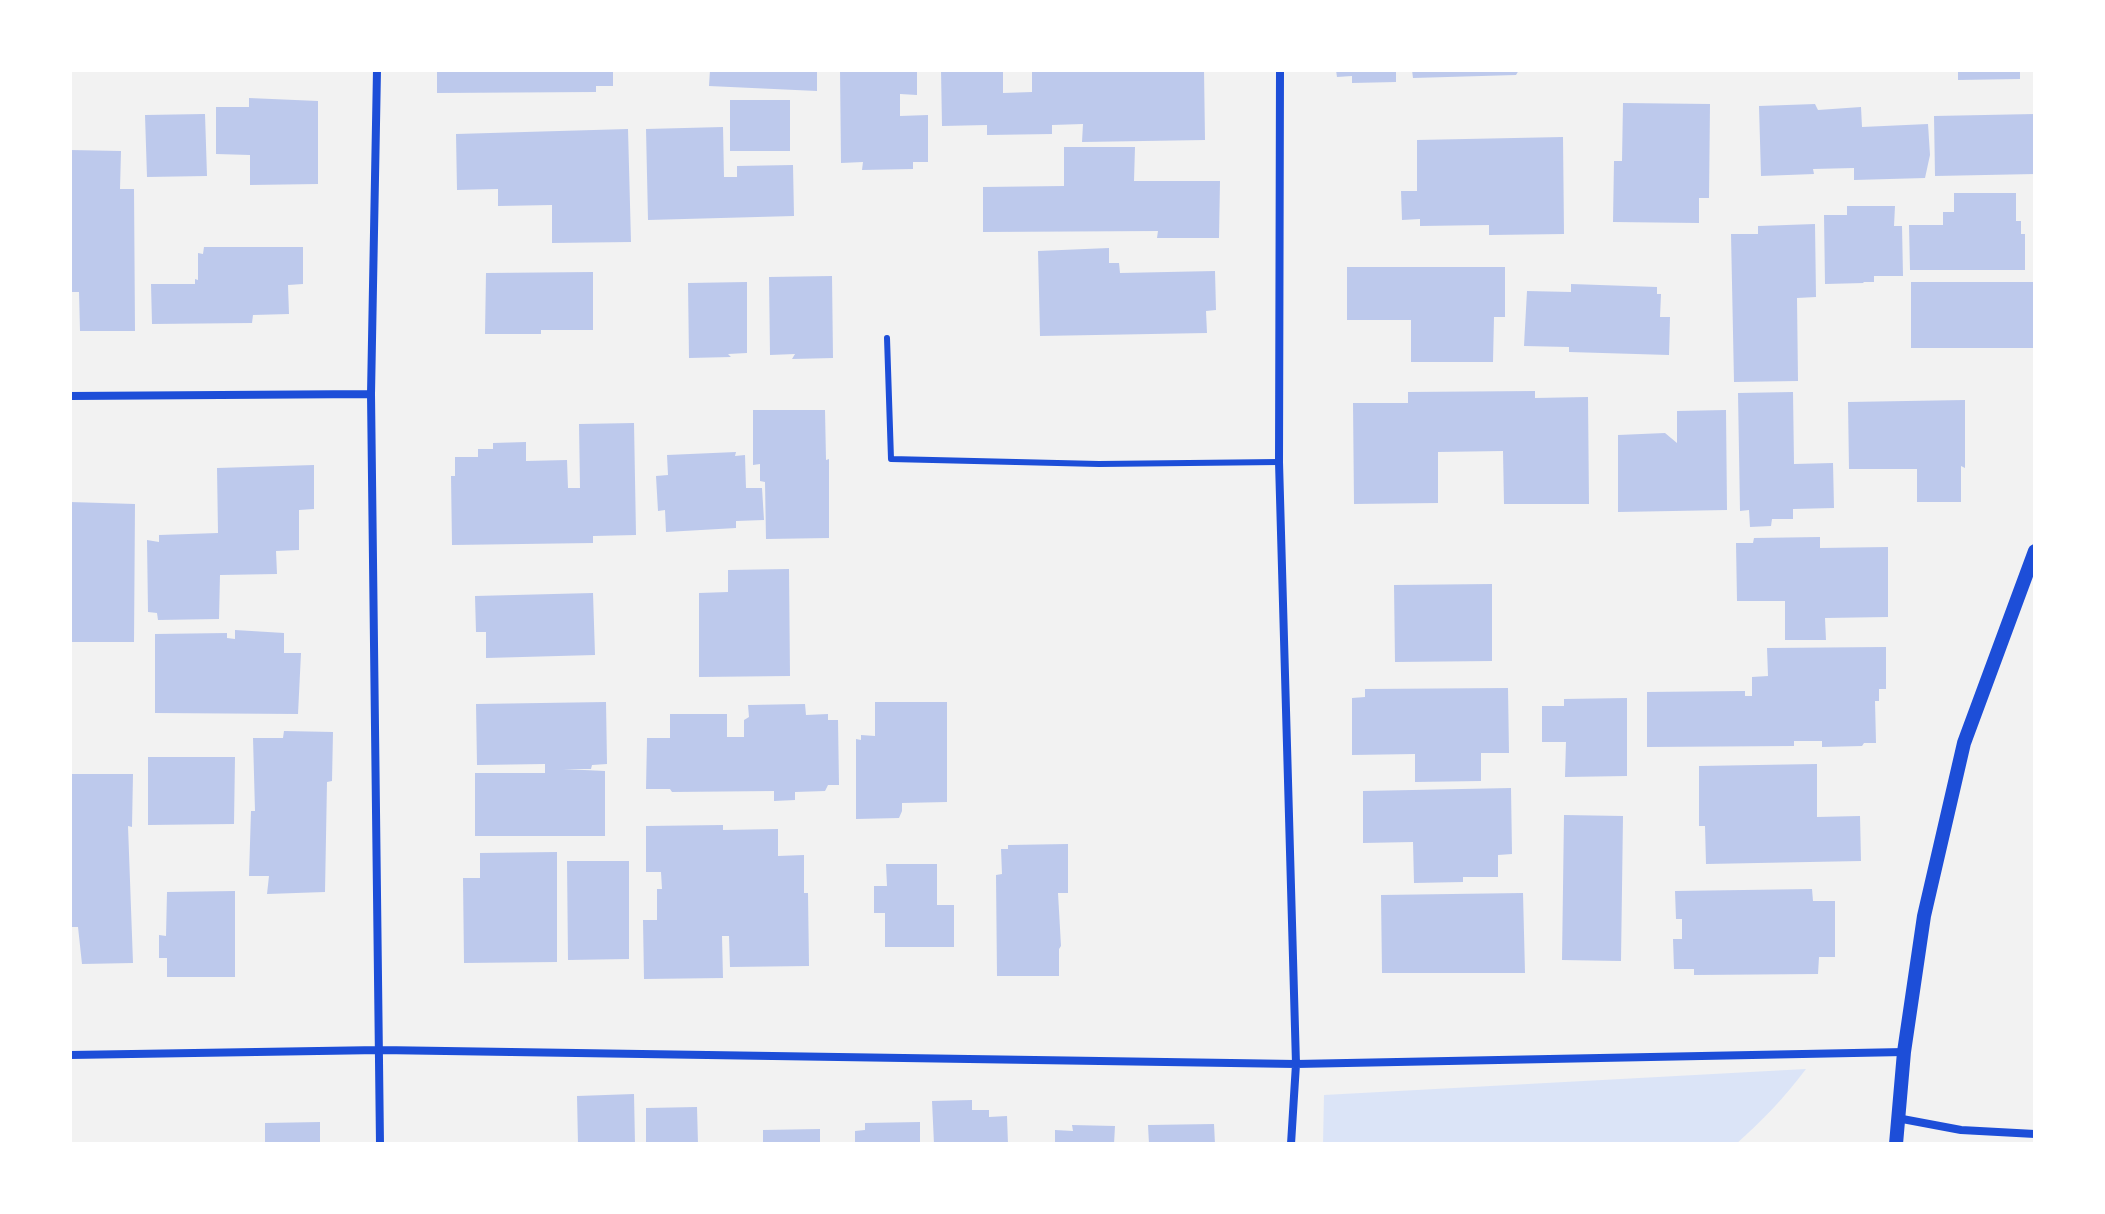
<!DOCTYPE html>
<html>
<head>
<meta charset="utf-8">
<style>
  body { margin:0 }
  #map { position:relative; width:2105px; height:1214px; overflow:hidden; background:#f2f2f2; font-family:Barlow,sans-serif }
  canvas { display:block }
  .frame { position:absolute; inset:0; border:72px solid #fff; pointer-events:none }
</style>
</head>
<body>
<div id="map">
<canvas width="2105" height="1214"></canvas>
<div class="frame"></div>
</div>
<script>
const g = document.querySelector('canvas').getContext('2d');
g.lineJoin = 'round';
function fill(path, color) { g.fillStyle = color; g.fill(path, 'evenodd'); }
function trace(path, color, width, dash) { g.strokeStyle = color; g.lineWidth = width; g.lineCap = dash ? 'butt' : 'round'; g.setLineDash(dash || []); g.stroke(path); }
fill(new Path2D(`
  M1806,1069C1785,1097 1762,1121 1736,1144H1323L1324,1095Z`), '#dbe4f7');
fill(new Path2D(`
  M437,70H613V86H596V92L437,93Z
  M710,70H817V91L709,86Z
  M840,70H917V95L900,94V116L928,115V162H913V169L862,170L863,162L841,163Z
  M941,70H1003V93L1032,92V70H1204L1205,140L1082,142L1083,124L1052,125V134L987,135V125L942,126Z
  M1336,70H1396V82L1352,83V76L1337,77Z
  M1412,70H1519L1516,75L1413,78Z
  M1958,70H2020V79L1958,80Z
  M249,98L318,101V184L250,185V155L216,154V107H249Z
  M730,100H790V151H730Z
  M1623,103L1710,104L1709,198H1699V223L1613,222L1614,161H1622Z
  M1815,104L1818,110L1861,107L1862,127L1928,124L1930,155L1925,178L1854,180V168L1813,169L1814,174L1761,176L1759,106Z
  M205,114L207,176L147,177L145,115Z
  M2035,114V174L1935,176L1934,116Z
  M723,127L724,177H737V166L793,165L794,216L648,220L646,129Z
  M628,129L631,242L552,243V205L498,206V189L457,190L456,134Z
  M1563,137L1564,234L1489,235V225L1420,226V219L1402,220L1401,191H1417V140Z
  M1064,147H1135L1134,181H1220L1219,238H1157L1158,231L983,232V187L1064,186Z
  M70,150L121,151L120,189H134L135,331H80L79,292H70Z
  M1954,193H2016V221H2021V234H2025V270H1910L1909,225H1943V212H1954Z
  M1847,206H1895L1894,226H1902L1903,276H1874V282H1863L1864,283L1825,284L1824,215H1847Z
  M1815,224L1816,297L1797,298L1798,381L1734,382L1731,234H1758V226Z
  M204,247H303V284L288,285L289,314L253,315L252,323L152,324L151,284H195V279L198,280V253L203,254Z
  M1109,248V263H1119L1120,273L1215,271L1216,310L1206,311L1207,333L1040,336L1038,251Z
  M1347,267H1505V317H1494L1493,362H1411V320H1347Z
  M593,272V330H541V334H485L486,273Z
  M832,276L833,358L792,359L795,354L770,355L769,277Z
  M747,282V353L728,354L731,357L689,358L688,283Z
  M1911,282H2035L2033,348H1911Z
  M1571,284L1657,287V294H1661L1660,317H1670L1669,355L1569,352V347L1524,346L1527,291L1571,292Z
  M1535,391V398L1588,397L1589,504H1504L1503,451L1438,452V503L1354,504L1353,403H1408V392Z
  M1793,392L1794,464L1833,463L1834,508L1793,509V519H1772L1771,526L1750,527L1749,510L1740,511L1738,393Z
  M1965,400V468L1961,466V502H1917V469H1849L1848,402Z
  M753,410H825L826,460L829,459V538L766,539L765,482L760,481V464L753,465Z
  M1726,410L1727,510L1618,512V435L1665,433L1677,443V411Z
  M634,423L636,535L593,536V543L452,545L451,476H455V457H478V449H493V443L526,442V461L567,460L568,488H580L579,424Z
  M736,452L735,456L745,455L746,488H762L764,520L736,521V528L666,532L665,510L658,511L656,476L668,475L667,455Z
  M314,465V509L299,510V550L276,551L277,574L220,575L219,619L158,620L157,613L148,612L147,540L159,542V535L218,533L217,468Z
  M70,502L135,504L134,642H70Z
  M1820,537V548L1888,547V617L1825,618L1826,640H1785V601H1737L1736,543H1753L1754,538Z
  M789,569L790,676L699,677V593L728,592V570Z
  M1492,584V661L1395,662L1394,585Z
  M593,593L595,655L486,658V632H476L475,596Z
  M235,630L284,633V653H301L298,714L155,713V634L227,633V638L235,639Z
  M1886,647V689H1879V701H1875L1876,743H1864L1862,746L1822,747V741H1794V746L1647,747V692L1745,691V696H1752V677L1768,676L1767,648Z
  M1508,688L1509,753H1481V781L1415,782V754L1352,755V698L1365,697V689Z
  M1627,698V776L1565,777L1566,742H1542V706H1564V699Z
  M606,702L607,764L592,765L591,769H563L605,771V836H475V773H545V764L477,765L476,704Z
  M875,702H947V802L902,803V811L899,818L856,819V739L861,740V735L875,736Z
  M805,704L806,715L828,714V720H838L839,785H828L825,791L795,792V800L774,801V791L672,792L670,789H646L647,738H670V714H727V737H744V720L749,717L748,705Z
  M284,731L333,732L332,781L327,782L325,892L267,894L269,876H249L251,811H255L253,738H283Z
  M148,757H235L234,824L148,825Z
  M1817,764V817L1860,816L1861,861L1706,864L1705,826H1699V766Z
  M70,774H133L132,827L128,826L133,963L82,964L78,927H70Z
  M1511,788L1512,854L1498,855V877H1463V882L1414,883L1413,842L1363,843V791Z
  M1564,815L1623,816L1621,961L1562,960Z
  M723,825V830L778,829V856L804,855V893H808L809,966L730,967L729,936H722L723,978L644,979L643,920H657V889H662L661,872H646V826Z
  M1068,844V893H1058L1061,946L1059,949V976H997L996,875L1002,874L1001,849H1008V845Z
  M557,852V962L464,963L463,878H480V853Z
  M567,861H629V959L568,960Z
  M886,864H937V905H954V947H885V913H874V886H887Z
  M1812,889L1813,901H1835V957H1819L1818,974L1694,975V969H1674L1673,939H1682V919H1676L1675,891Z
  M235,891V977H167V958H159V935L166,936L167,892Z
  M1523,893L1525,973H1382L1381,895Z
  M634,1094L635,1144H578L577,1096Z
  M972,1100V1110H989V1117L1007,1116L1008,1144H934L932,1101Z
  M697,1107L698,1144H646V1108Z
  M320,1122V1144H265V1123Z
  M920,1122V1144H855V1131L865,1130V1123Z
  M1214,1124L1215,1144H1149L1148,1125Z
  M1072,1125L1115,1126L1114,1144H1055V1130L1073,1131Z
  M820,1129V1144H763V1130Z`), '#bdc9ec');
trace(new Path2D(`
  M887,338L891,459L1099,464L1279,462`), '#1d4ed8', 6);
trace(new Path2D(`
  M377,70L371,394L380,1144
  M1280,70L1279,462L1296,1064L1291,1144
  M70,396L371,394
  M70,1055L380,1050L1296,1064L1904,1052
  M1897,1118L1961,1130L2035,1134`), '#1d4ed8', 8);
trace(new Path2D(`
  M1896,1144L1904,1052L1924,916L1964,743L2035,551`), '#1d4ed8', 14);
</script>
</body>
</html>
